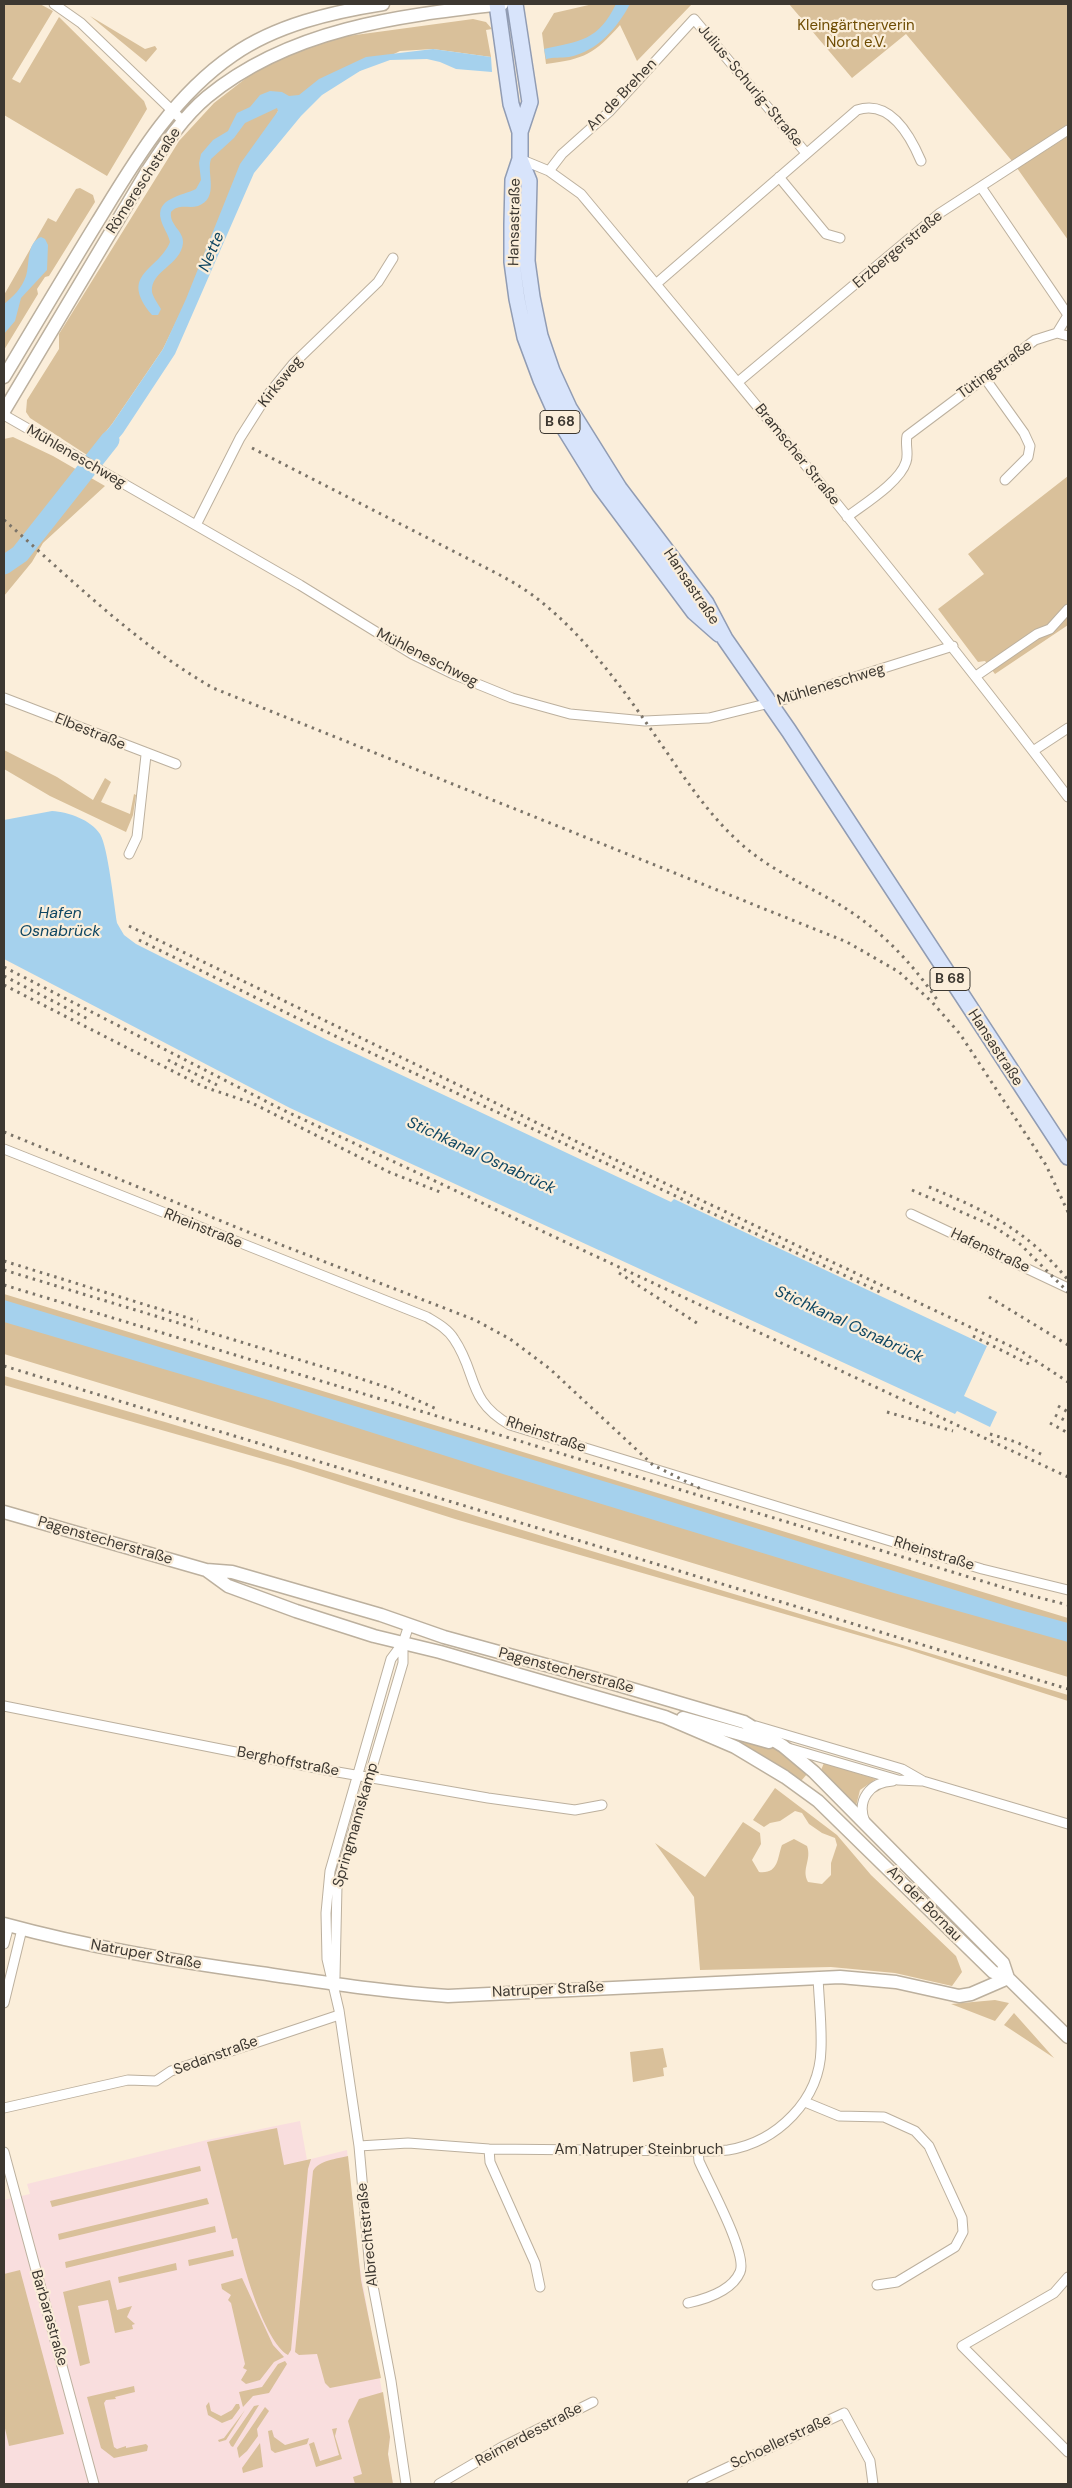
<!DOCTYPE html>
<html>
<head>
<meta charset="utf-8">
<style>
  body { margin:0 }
  #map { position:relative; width:1072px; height:2488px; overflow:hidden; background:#fbeeda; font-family:"DM Sans",sans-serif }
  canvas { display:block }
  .frame { position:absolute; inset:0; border:5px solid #3d3831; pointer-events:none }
</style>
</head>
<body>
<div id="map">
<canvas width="1072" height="2488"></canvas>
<div class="frame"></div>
</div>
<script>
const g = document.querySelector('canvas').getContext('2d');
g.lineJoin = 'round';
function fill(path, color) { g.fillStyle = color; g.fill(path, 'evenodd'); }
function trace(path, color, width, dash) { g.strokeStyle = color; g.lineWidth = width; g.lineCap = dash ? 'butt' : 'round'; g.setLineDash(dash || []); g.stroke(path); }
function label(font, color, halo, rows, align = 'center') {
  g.font = font + ' "DM Sans",sans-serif'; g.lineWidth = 4.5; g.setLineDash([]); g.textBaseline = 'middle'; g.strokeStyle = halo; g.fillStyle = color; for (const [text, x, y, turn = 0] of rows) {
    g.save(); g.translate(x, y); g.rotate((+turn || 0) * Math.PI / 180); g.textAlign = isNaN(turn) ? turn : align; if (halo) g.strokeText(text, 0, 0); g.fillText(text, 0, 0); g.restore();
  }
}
fill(new Path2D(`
  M300,2121L307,2160L347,2150L358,2256L390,2437L388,2454L393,2484H4V2200L30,2194L27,2184L207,2140Z`), '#f9dede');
fill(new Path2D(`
  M4,4H40L53,11L12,79L20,83L59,17L144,101L147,109L107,176L4,115Z
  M593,4H692L637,61L620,25C594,54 585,59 546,64L542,33L554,13Z
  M789,4H1068V124L1037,145L1043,152L1068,136V240L1012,161L906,34L852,78Z
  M90,16L145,49L155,46L157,49L146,62Z
  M473,19L486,22L492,29L486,30L491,57L433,49L400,51L278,111L163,349L112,424L87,455L30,418L26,412L27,400L59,349V334L179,141L214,103L254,72L283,57L317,43L348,36Z
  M80,188L93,195L95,202L49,276L45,277L37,289L38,294L4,350V295L48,218L56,222L76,189Z
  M13,437L53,456L105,486L43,543L32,562L4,596V439Z
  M1068,476V625L995,674L985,661L978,662L938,609L984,574L968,554Z
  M4,750L57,777L93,800L105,778L111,782L101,802L130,814L134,794L136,795L133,815L126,832L50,796L4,769Z
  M4,1294L1068,1618V1677L4,1354Z
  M4,1376L165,1422L1068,1695V1701L906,1649L455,1519L291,1467L4,1385Z
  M718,1733L773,1747L782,1751L808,1773L801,1781Z
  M824,1763L876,1779L860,1790L856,1806L821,1770Z
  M775,1788L837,1835L871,1875L956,1956L962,1972L952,1986L895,1973L831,1967L700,1970L694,1897L655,1843L705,1877L743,1822L760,1833L761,1844L752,1860L759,1872C779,1874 777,1858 782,1845L794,1839L807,1846C812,1860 801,1869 808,1882L822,1884L831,1875V1863L837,1845L835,1838L822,1833L809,1824L802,1813L795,1811L780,1821L770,1823L764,1827L753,1820Z
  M995,2000L1009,2003L995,2021L951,2004Z
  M1014,2013L1054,2058L1004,2025Z
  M663,2048L667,2067L663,2068L664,2076L633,2082L630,2052Z
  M277,2128L284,2165L311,2159L308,2169L291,2350L288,2355C264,2341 243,2265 237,2238L232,2239L207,2142Z
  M348,2156L361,2280L381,2378L330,2388L325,2383L317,2354L299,2355L295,2352L313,2171C319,2160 337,2159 348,2156Z
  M200,2166L201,2171L52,2207L50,2201Z
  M207,2198L209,2204L59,2240L58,2234Z
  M215,2226L216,2232L66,2268L65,2262Z
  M233,2250L234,2256L189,2266L188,2260Z
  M176,2263L177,2270L119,2283L118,2277Z
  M20,2270L64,2434L9,2446L4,2424V2274Z
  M242,2278L273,2345L284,2357L274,2362L260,2380L246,2384L241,2380L247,2370L243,2368L245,2364L231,2303L228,2300L231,2295L222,2289L221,2284Z
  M110,2280L117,2310L132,2306L127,2317L135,2324L132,2325L133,2329L115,2333L108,2300L78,2306L90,2363L80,2366L63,2292Z
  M285,2361L287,2364L269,2393L253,2396L243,2407L239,2392L262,2387L278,2364Z
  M134,2386L135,2392L115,2397L116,2399L106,2400L104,2403L114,2447L117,2449L126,2446V2448L146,2444L148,2446L147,2451L114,2458L101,2448L87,2397Z
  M383,2392L390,2437L388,2454L393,2484H355L353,2477L362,2474L348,2421L359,2399Z
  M209,2402L211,2411L221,2416L232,2410L236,2404H239L240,2408L232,2419L222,2423L208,2415L206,2406Z
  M259,2405L233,2447L231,2446L229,2442L254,2406Z
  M265,2407L269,2411L257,2429L258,2436L247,2451L239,2458L237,2448Z
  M245,2410L226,2440L219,2442L218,2440L224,2438Z
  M337,2428L335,2436L342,2459L316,2467L309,2444L314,2442L320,2461L339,2455L332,2429Z
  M272,2430L274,2437L285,2445L309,2438L307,2444L275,2453L271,2450L268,2431Z
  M260,2443L263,2467L243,2473L242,2468Z`), '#d9c09a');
fill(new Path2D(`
  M616,4H630C617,28 598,51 569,57C561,58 553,57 546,59L544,49C580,41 598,41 616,4Z
  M433,49L491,57L492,72L456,69L440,62L427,59L390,60L360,71L322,95L301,116L254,173L175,354L123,433L99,462L87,455L112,424L163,349L186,299L240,164L278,111L277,108L245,123L234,138L211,159C206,173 220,198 198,206C188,209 179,203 171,212C169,225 184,231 183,243C181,265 150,271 152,292C153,297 158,304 161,309L158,315H152C118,274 158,271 170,242C168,233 163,228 161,220C155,198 182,196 196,189L201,180L199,163L201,154L213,140L228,131L237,113L250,107L260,95L270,91L282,92L289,96L299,95L319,79L366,57Z
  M41,237L45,239L48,245L47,270L21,298L15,321L4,334V304C13,297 22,288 26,276C30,264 26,243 41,237Z
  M52,811C69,812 91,820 100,834C108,847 114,905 117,923L124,935L136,944L325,1039L671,1202L674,1199L987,1346L964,1396L997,1412L990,1427L957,1411L955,1414L290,1108L4,959V820Z
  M4,1300L646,1494L1013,1608L1068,1623V1642L894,1593L503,1474L272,1401L4,1322Z`), '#a5d1ed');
trace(new Path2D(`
  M4,565L20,554L110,440`), '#a5d1ed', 19);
const street = new Path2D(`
  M54,4L81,23L183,121
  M520,159L549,171L581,194C746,392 912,591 1068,797
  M549,171L562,154L609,112L694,19L806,153
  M779,177L826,234L840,238
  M656,284L857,110C890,99 910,135 921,161
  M1057,333L1068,336
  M984,377L1024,433L1030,446L1028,457L1005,480
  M738,382L940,213L1068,130
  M4,415L300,585L412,654L453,674L512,698L570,714L645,721L709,718L786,699L953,646
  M847,517C864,504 900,482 906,462C909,454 905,445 907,436L1035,340L1057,333L1068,315L981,187
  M196,525L240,438L266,397L293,364L378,282L393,258
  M976,676L1037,634L1050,629L1068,609
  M4,698L176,764
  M1033,751L1068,728
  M129,854L137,837L146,755
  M4,1149L427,1317C437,1323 448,1329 454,1339C478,1374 466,1400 510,1425L982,1569L1068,1590
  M911,1214L1068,1288
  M403,1643L391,1659L330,1871L326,1913L327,1959L339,2010L359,2146L370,2270L391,2381L406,2484
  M4,1706L326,1770L488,1798L575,1810L602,1805
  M756,1726L902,1769L923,1781L1068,1824
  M788,1748L898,1780L921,1781
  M865,1822C856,1800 870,1782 893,1781
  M4,1944L9,1925
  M335,1977L337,1886L403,1663V1643L409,1625
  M4,2003L22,1929
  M805,2102L839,2116L884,2117L915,2131L929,2146L962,2218L963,2232L955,2247L897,2282L877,2285
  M4,2108L128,2080L156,2081L171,2071L339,2015
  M359,2146L408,2143L489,2149L698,2151C708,2151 718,2151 728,2150C777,2142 820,2100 821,2049C822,2025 819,2001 818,1977
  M489,2149L490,2162L535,2263L540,2287
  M4,2152L94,2484
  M1068,2277L1054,2293L962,2346L1068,2452
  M688,2303C706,2299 732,2291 740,2272C748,2254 708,2182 699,2161L698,2151
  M439,2484L502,2447L593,2402
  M692,2484L844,2413L870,2461L873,2484`);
const secondary = new Path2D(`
  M4,377C35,325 66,273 98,221C136,159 172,97 233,55C276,25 332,12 383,4
  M4,411L146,173C164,146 182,118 207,97C291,28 399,16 502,4
  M4,1512L206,1570L232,1572L381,1615L444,1637L608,1682L744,1722L783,1746L814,1772L1003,1963L1008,1978
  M206,1570L228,1586L296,1611L374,1636L440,1652L665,1717L735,1747L785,1777L818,1801L993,1972L1008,1978L1068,2037
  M683,1718L769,1742
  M4,1924C88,1947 174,1961 260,1973C323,1982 384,1992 448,1996L840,1977L896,1982L959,1996L971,1994L1008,1978`);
const primary = new Path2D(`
  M497,4L511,104L520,132
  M515,4L530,102L520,132V159L513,180L512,224V262L517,299L525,337L541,380L558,418L600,486L694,612L719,634
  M520,159L529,181L527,261L532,297L540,336L552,371L569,408L619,488L706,603L725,639L789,731L1068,1157`);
trace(street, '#bcb09e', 11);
trace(secondary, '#bcb09e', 15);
trace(primary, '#919cb3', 18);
trace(street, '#fff', 9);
trace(secondary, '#fff', 12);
trace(primary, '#d8e4fb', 15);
trace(new Path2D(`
  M252,448L498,574C509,580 520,586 531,594C583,632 623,689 659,741C684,777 707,813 739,842C767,868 802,883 835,902C878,927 910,960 938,1001
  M4,520C71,579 135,643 213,688L847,942L899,972L932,1002L960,1034L1046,1165L1068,1212
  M129,926L531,1120L1021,1351L1068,1382
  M139,940L299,1019L882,1293
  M4,967L281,1109L1068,1477
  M4,976L90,1020
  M4,985L204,1087L252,1103L389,1172L440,1192
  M168,1060L221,1087
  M4,1132L248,1232L475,1320L510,1339L550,1369L653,1465L701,1489
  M929,1187C987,1211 1027,1230 1068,1280
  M912,1190L993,1226L1020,1244L1068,1292
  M4,1261L198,1321
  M4,1270L343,1373L392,1389L439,1410
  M619,1273L700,1325
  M4,1285L1025,1594L1068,1605
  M989,1297L1068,1345
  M973,1336L1033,1366
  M4,1366L1068,1689
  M1058,1406L1068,1412
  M887,1412L953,1431
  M1055,1415L1068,1422
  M1050,1423L1068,1433
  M990,1434L1016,1442L1045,1456`), '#7b7469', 3, [2.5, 5]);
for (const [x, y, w] of [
  [560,422,40],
  [950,979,40]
]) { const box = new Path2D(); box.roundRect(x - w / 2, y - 11.5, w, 23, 4); g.fillStyle = '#fbeeda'; g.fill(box); trace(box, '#3d3831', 1); }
label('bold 14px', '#3d3831', null, [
  ["B 68",560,422],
  ["B 68",950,979]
]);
label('15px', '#6e4c03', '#fbeeda', [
  ["Kleingärtnerverin",856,26],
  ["Nord e.V.",856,43]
]);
label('15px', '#3d3831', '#fbeeda', [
  ["Julius-Schurig-Straße",750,86,50],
  ["An de Brehen",622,95,-46],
  ["Römereschstraße",144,181,-57],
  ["Hansastraße",515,222,-89],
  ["Erzbergerstraße",898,250,-40],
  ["Tütingstraße",995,370,-36],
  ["Kirksweg",281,382,-51],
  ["Bramscher Straße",797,455,51],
  ["Mühleneschweg",76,457,30],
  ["Hansastraße",691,587,56],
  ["Mühleneschweg",427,658,27],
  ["Mühleneschweg",831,685,-17],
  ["Elbestraße",90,732,22],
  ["Hansastraße",995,1048,57],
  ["Rheinstraße",203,1229,22],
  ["Hafenstraße",990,1251,25],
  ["Rheinstraße",546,1435,19],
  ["Pagenstecherstraße",105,1541,16],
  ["Rheinstraße",934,1554,17],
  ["Pagenstecherstraße",566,1671,15],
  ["Berghoffstraße",288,1762,11],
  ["Springmannskamp",356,1825,-74],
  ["An der Bornau",924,1904,45],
  ["Natruper Straße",146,1955,10],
  ["Natruper Straße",548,1990,-3],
  ["Sedanstraße",216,2056,-20],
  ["Am Natruper Steinbruch",639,2150],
  ["Albrechtstraße",368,2235,-96],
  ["Barbarastraße",49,2318,74],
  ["Reimerdesstraße",529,2435,-28],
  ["Schoellerstraße",781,2442,-25]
]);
label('italic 16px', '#0e4662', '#fbeeda', [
  ["Nette",212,252,-67],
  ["Hafen",60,914],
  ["Osnabrück",60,932],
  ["Stichkanal Osnabrück",481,1156,25],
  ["Stichkanal Osnabrück",849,1325,25]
]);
</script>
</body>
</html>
